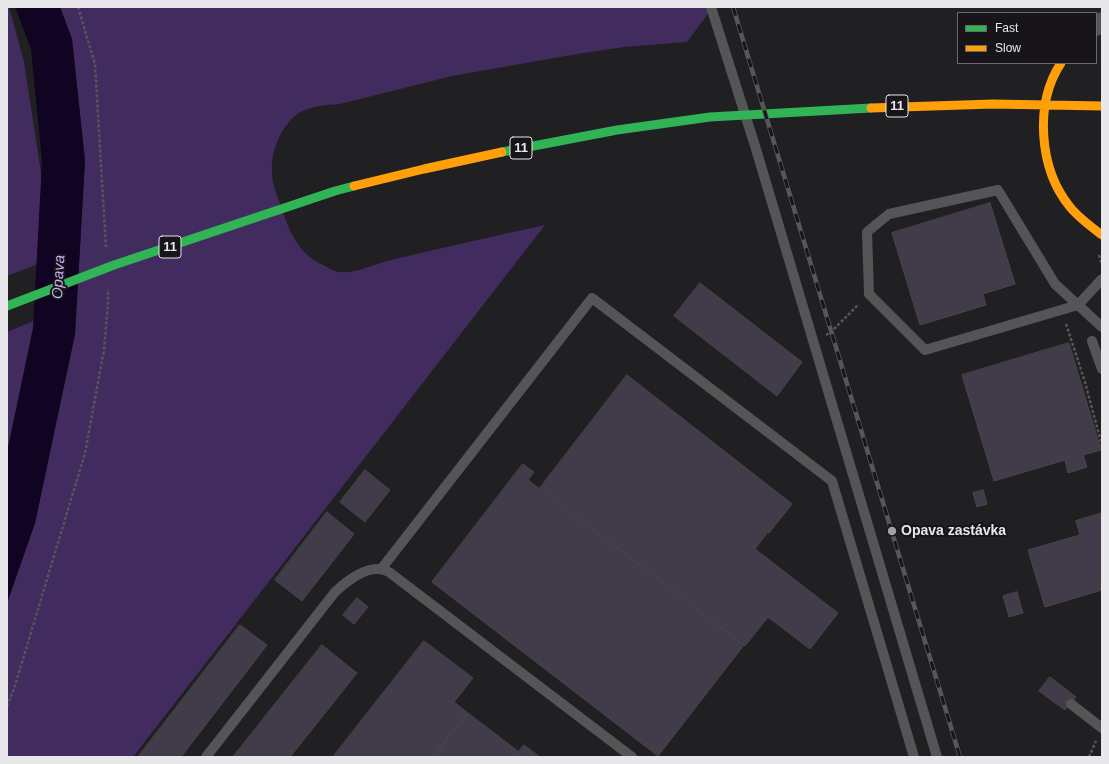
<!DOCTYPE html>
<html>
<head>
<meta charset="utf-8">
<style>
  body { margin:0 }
  #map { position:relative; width:1109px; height:764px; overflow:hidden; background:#201f22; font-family:Arial,sans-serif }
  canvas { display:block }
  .frame { position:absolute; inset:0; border:8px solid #e8e7ea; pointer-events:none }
  .legend { position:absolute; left:957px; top:12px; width:140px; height:52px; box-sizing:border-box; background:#171519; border:1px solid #6b696d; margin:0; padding:5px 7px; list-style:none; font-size:12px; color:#e8e7ea }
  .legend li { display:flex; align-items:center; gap:8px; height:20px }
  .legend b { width:20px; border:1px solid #6b696d }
</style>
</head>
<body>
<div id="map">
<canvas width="1109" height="764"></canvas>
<div class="frame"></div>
<ul class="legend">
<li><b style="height:5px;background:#30b455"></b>Fast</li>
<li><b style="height:5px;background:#ff9f0a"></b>Slow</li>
</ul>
</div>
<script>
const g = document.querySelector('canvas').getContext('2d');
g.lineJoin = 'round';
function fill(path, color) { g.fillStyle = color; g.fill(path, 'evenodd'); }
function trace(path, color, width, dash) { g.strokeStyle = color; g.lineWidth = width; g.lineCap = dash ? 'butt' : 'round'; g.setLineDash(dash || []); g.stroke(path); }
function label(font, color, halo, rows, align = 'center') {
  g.font = font + ' Arial,sans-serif'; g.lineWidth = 4; g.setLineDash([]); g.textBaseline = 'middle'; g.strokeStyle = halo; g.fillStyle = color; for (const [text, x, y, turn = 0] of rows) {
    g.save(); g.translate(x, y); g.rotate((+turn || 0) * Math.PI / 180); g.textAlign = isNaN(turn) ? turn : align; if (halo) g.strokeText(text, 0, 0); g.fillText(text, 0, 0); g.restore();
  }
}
fill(new Path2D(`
  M7,7H9L24,62L41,173L42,214L38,264L7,276Z
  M60,7H713L687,42L624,47L577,54L452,76L340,104C326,105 311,106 299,113C281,125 271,151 272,171C272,183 276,193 280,204C289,231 298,255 327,267C330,269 334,271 338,272C356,274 374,264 391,260C442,248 493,236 545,225L133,757H7V603L35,523L75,334L85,161L72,39Z
  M38,319L7,470V332Z`), '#422c5f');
fill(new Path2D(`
  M15,7H60L72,39L85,161L75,334L35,523L7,603V452L33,328L42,162L31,49Z`), '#110322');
const building = new Path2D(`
  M990,203L1015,284L983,294L986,305L920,325L892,233Z
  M700,283L802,362L777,396L674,316Z
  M1069,343L1101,450L1083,455L1087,467L1068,473L1065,460L994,481L962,375Z
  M627,375L792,504L769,533L768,532L755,549L838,613L810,649L768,617L745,646L540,488Z
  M523,464L534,472L528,480L744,645L658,756L432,582Z
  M365,470L390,490L365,522L340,502Z
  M983,490L987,504L977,507L973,493Z
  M327,512L354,534L302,601L275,580Z
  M1102,513V590L1045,607L1028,550L1080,535L1076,521Z
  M1017,592L1023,613L1009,617L1003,596Z
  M357,598L368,607L354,624L343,615Z
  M240,625L267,645L181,757H138Z
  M424,641L473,678L454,702L468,713L433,757H333Z
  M322,645L357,673L290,757H233Z
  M1050,677L1076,697L1065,710L1039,691Z
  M468,713L519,752L515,757H433Z
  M524,745L540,757H515Z`);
fill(building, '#423b4a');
trace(building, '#474648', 1);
trace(new Path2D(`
  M78,7L95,64L106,248
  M1099,255L1102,265
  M1066,324L1085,382L1102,446
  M826,335L831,332L859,304
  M7,706L14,689L85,453L104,350L108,302V289
  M1089,757L1096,741`), '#565658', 2.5, [3, 2]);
trace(new Path2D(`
  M711,7L756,149L937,757
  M1102,279L1078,305L925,350L869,294L867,232L889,214L998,190L1055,284L1102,327
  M1092,341L1102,369
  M382,568L592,298L832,481L914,757
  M1071,704L1102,728
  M206,757L335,592C349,579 371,562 389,572L632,757`), '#555456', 10);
trace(new Path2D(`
  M1096,26L1102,22`), '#555456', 20);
trace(new Path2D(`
  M502,152L617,130L710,117L871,108
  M7,306L114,265L335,191L354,186`), '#30b455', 9);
trace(new Path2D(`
  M1061,63C1034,104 1039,169 1070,207C1079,218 1090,226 1102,235
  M871,108L993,104L1102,106
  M354,186L424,169L502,152`), '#ff9f0a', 9);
const rail = new Path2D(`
  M733,7L960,757`);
trace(rail, '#575658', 4.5);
trace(rail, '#171519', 3, [9]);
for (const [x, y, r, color] of [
  [892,531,5,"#a2a1a4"]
]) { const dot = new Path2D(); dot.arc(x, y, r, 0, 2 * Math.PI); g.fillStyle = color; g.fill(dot); trace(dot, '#171519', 1.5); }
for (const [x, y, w] of [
  [897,106,22],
  [521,148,22],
  [170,247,22]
]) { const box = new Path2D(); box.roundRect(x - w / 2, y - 11, w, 22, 3); g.fillStyle = '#171519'; g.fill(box); trace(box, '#e8e7ea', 1); }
label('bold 13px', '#e8e7ea', null, [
  ["11",897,106],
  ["11",521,148],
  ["11",170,247]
]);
label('bold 14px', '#e8e7ea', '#171519', [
  ["Opava zastávka",901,531]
], 'left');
label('italic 15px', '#c8b0f1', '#171519', [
  ["Opava",59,277,-87]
]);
</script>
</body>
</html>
